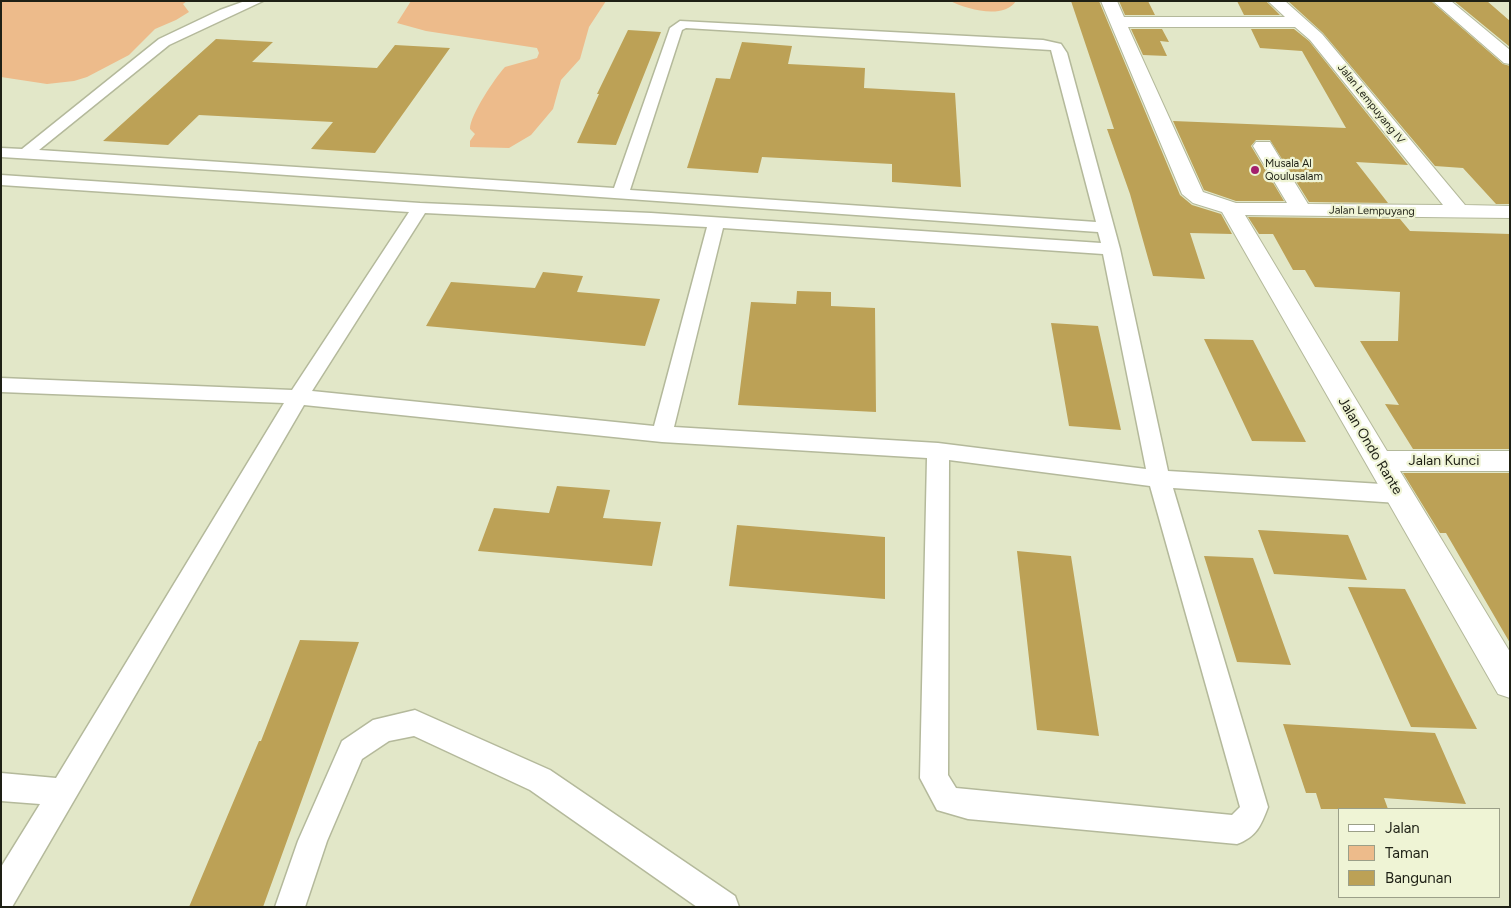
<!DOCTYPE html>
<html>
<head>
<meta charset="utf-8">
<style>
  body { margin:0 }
  #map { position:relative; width:1511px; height:908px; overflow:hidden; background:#e2e7c8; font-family:Figtree,sans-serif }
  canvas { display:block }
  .frame { position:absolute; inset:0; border:2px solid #1e2015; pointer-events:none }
  .legend { position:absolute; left:1338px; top:808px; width:162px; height:90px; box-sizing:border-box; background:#eff4d5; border:1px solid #9b9f88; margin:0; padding:6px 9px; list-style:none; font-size:15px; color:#1e2015 }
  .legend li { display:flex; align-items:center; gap:10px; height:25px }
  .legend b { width:25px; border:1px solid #9b9f88 }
</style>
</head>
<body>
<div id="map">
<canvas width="1511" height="908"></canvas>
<div class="frame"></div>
<ul class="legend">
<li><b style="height:6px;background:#fff"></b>Jalan</li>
<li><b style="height:14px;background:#edbb8b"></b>Taman</li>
<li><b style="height:14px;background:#bca156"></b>Bangunan</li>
</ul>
</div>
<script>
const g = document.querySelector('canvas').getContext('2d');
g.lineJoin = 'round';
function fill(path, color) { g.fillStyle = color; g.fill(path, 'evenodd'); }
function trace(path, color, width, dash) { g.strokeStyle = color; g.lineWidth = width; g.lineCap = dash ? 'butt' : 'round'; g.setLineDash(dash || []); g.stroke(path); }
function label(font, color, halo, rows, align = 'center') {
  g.font = font + ' Figtree,sans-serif'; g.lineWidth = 4.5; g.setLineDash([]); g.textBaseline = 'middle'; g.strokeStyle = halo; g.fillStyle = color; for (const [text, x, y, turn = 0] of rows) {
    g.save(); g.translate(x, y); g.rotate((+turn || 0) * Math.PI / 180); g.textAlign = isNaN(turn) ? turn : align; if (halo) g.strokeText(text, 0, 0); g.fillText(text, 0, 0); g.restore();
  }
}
fill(new Path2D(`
  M1,1H187L183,4L189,12L176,20L155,29L129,55L87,77L74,81L47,84L1,77Z
  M411,1H606L589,27L580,59L561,80L553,109L531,135L509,148L470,147V141L475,134L470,129C470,115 495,78 505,67L537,58L539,53L537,48L426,31L397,23Z
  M950,1H1016C1003,20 967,9 950,1Z`), '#edbb8b');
fill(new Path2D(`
  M1071,1H1099L1180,195L1192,205L1221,214L1232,234L1190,233L1205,279L1153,276L1130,194L1107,129H1114Z
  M1119,1H1148L1155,15H1125Z
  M1237,1H1266L1280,15H1244Z
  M1288,1H1431L1503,64L1510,66V204H1496L1463,168L1435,166L1323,33Z
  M1454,1H1487L1510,21V47Z
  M1131,29H1162L1169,42L1160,41L1167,56L1143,55Z
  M1251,29H1294L1309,41L1408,165L1356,162L1388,203L1309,202L1270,140H1256L1251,146L1284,201H1236L1204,190L1173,121L1346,128L1302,51L1260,48Z
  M628,30L661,32L616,145L577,143L599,94H597Z
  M216,39L273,42L252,62L377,68L395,45L450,48L375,153L311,149L333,122L199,115L168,145L103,141Z
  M742,42L792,46L788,64L865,68L864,88L955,93L961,187L892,182V164L762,157L758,173L687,168L716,78L730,79Z
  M1248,217L1400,219L1410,231L1510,234V449H1413L1385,404L1399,405L1360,341H1398L1400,292L1315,287L1305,270H1293L1273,234H1259Z
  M543,272L583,276L577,292L660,299L645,346L426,326L451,282L535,288Z
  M797,291L831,292V306L875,308L876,412L738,405L751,302L796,304Z
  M1051,323L1098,326L1121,430L1069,426Z
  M1204,339L1253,340L1306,442L1252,441Z
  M1403,473H1510V643L1446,533H1440Z
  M557,486L610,490L603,518L661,522L652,566L478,551L494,508L549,513Z
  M737,525L885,537V599L729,586Z
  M1258,530L1348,535L1367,580L1274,574Z
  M1017,551L1071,556L1099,736L1037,730Z
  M1204,556L1253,558L1291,665L1237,662Z
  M1348,587L1405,589L1477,729L1411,727Z
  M300,640L359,642L263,907H189L259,741H261Z
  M1283,724L1435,733L1466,804L1384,798L1388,809H1321L1316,793H1306Z`), '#bca156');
const lane = new Path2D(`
  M245,1H263L169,45L39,150L614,188L670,28L680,21L1043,40L1061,44L1067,53L1120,249L1168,471L1398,485L1406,488L1409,494L1406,500L1398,503L1173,488L1268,807C1261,826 1256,837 1237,844L968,819L937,810L920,778L927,458L662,442L304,405L12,907H1V867L40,804L1,801V773L56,778L284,403L1,392V378L292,390L409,212L1,185V175L420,203L651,213L1101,243L1098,232L230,171L1,157V148L22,149L159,39L220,10ZM686,28L1051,50L1096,222L630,190L682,30ZM425,213L707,227L654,426L312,391ZM723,228L1103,254L1146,469L938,443L674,427ZM949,460L1150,486L1240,807L1232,815L956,788L948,775Z
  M415,710L550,770L735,896L739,907H697L530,790L414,736L389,741L362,759L327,841L305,907H275L298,841L342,741L373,720Z`);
const street = new Path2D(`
  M1101,1H1117L1124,17H1285L1268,1H1285L1322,34L1465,205L1510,206V218L1245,215L1387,451H1510V471H1400L1510,652V698L1498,694L1222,212L1193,203L1182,194ZM1128,27H1295L1310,40L1443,205L1308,204L1270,142H1256L1253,146L1287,203H1236L1203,192Z
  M1433,1H1451L1510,50V64L1504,63Z`);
trace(lane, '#b4b99b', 3);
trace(street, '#b4b99b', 2);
fill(lane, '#fff');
fill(street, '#fff');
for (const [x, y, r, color] of [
  [1255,170,5,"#a31f6c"]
]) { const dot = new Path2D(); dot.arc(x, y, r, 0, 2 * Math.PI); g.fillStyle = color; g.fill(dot); trace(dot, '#eff4d5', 2); }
label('11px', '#1e2015', '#eff4d5', [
  ["Jalan Lempuyang IV",1371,104,51],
  ["Jalan Lempuyang",1372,211,1]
]);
label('11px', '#1e2015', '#eff4d5', [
  ["Musala Al",1265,164],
  ["Qoulusalam",1265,177]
], 'left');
label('14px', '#1e2015', '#eff4d5', [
  ["Jalan Ondo Rante",1370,446,59],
  ["Jalan Kunci",1444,461]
]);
</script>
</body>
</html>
